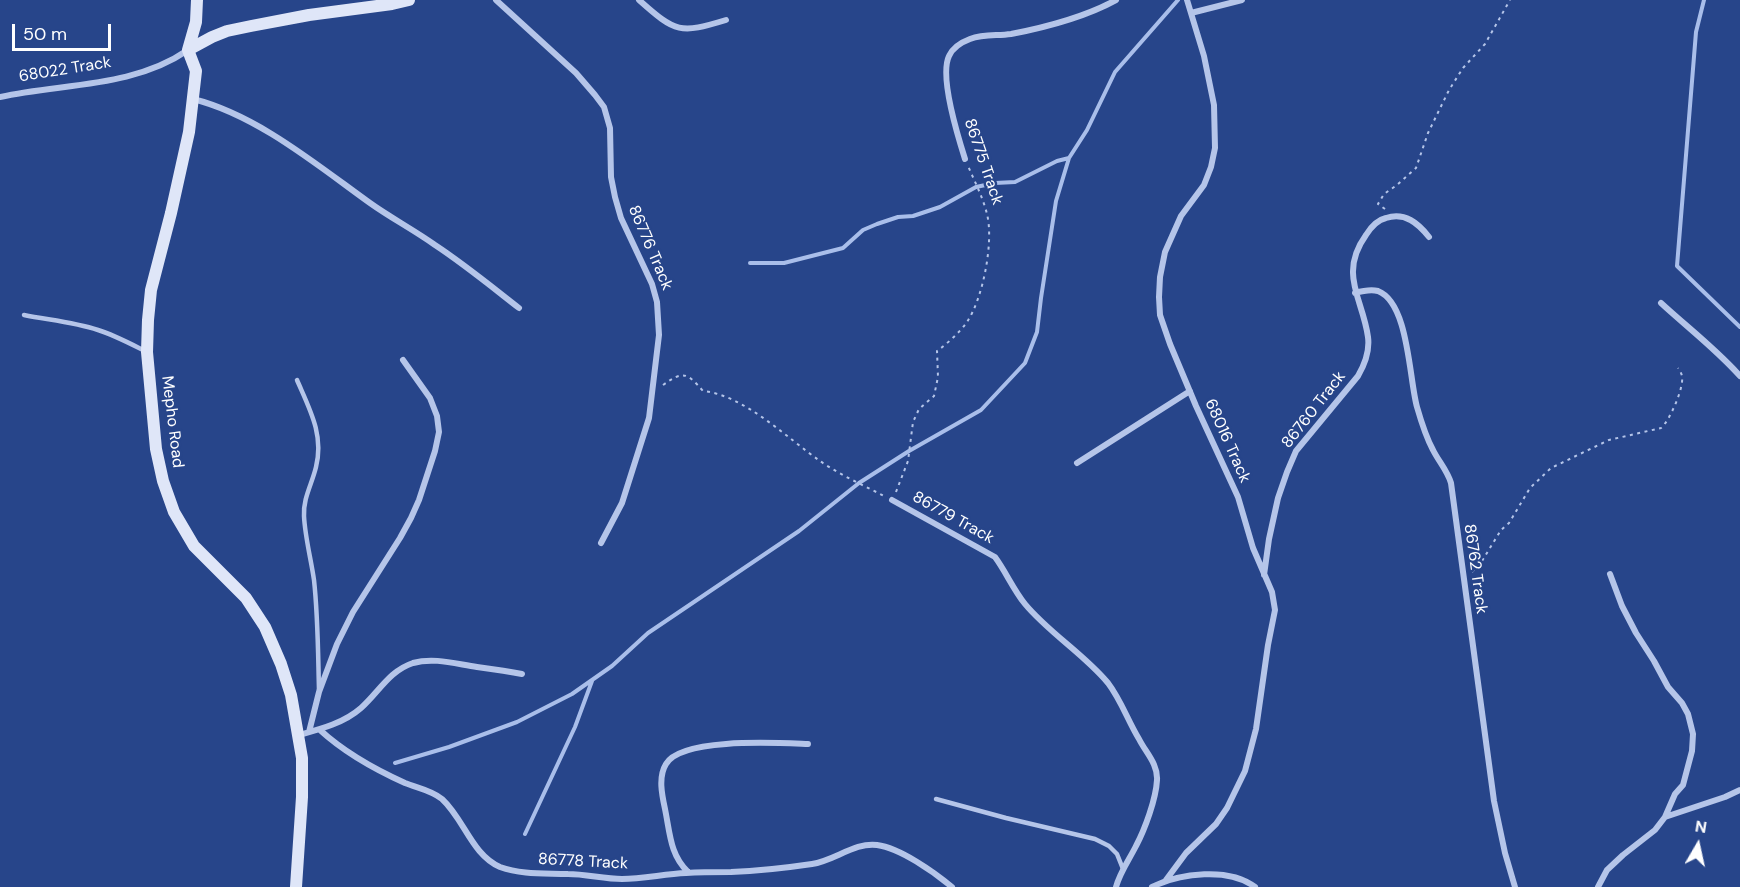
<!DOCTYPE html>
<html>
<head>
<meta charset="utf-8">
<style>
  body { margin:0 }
  #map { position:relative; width:1740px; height:887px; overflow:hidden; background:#27458a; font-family:"DM Sans",sans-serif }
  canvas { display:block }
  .north { position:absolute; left:1668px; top:815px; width:60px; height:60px; -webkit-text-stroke:4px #27458a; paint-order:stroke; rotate:9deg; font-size:16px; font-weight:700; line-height:24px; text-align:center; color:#fff }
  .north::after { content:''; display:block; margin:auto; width:21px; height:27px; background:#fff; clip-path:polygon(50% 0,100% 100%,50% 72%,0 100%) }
  .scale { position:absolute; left:12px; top:24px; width:99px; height:27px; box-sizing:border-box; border:3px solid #fff; border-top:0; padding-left:8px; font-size:18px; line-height:21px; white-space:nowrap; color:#fff; -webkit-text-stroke:4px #27458a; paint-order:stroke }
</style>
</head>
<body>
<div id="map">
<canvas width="1740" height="887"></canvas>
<div class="north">N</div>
<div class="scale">50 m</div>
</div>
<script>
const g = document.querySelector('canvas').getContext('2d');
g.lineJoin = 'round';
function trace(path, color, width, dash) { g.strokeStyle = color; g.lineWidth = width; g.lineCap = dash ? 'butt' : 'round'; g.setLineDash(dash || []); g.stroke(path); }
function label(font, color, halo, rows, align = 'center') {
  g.font = font + ' "DM Sans",sans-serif'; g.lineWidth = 5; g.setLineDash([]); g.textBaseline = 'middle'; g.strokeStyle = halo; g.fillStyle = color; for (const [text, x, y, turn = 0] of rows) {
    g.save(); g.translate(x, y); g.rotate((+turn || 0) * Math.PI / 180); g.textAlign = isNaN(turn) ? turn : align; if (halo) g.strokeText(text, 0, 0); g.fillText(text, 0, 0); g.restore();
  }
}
trace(new Path2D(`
  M1704,0L1696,32L1677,266L1740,327
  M750,263H784L843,248L863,230L877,224L898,217L913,216L940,207L976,187L995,183L1015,182L1057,161L1069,158
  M395,763L449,747L517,722L572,694L612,666L648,633L799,531L859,483L909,451L981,410L1025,363L1037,332L1041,298L1056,201L1069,158L1087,130L1115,72L1178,0
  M525,834L575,727L592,681`), '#a9beea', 4);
trace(new Path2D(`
  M1385,209L1378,204L1384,194L1397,185L1416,168L1428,133L1449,90L1463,68L1485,44L1510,0
  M663,385C684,370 687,373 703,391C744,395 787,438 820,461C840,475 863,485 884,496
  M896,492L908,461L913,422L919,409L934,396L938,377L937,351C948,343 959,333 967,322C983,298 994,242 987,214C983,198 975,182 968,166
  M1472,572L1482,561L1501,530L1509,523L1530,488L1551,468L1609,440L1661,428C1669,422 1684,388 1682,377C1682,374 1680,371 1678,368`), '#b5c5e9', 2, [3, 4.5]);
trace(new Path2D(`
  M24,315C49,320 74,322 98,330C114,335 129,343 145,351
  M297,380C310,410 324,435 316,467C312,484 303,498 304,516C305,537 311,559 314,580C318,616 318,653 319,690
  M936,799L1006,818L1095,839L1109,846L1117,854L1123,869`), '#b5c5e9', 4.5);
trace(new Path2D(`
  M496,0L576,73L595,95L604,107L610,128L611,177L615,197L621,218L652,284L657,302L659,335L649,418L622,503L601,543
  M639,0C676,33 680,34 726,20
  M1191,13L1242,0
  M0,97C63,83 133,88 188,50
  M193,99C257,115 317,165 370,203C391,218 414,230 435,245C464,264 492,287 519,308
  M965,159C958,137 939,77 949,56C953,47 962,42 970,39C984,34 997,36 1011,34C1047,27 1085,17 1116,0
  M1355,293C1362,291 1370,289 1378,291C1409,303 1409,379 1417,407C1421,421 1426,437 1433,450C1439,462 1447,470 1451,483L1494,801L1505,853L1515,887
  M1661,303C1687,327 1716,349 1740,376
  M1077,463L1190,391
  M892,500L995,557C1006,572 1013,589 1025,604C1049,633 1084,654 1108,683C1121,700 1128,721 1139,739C1146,753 1158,764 1157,780C1156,799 1145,829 1136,846C1129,860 1120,872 1116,887
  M1264,575L1269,539L1278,498L1287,472L1296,451L1358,376C1365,364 1370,352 1368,337C1363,299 1338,274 1366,235C1371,227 1377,220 1386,218C1405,212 1418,223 1429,237
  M320,730C345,753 374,769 405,783C417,788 431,790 442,799C464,819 472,855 500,867C522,875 545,873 568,874C586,874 604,879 622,879C643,879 664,874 686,873C701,872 716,872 731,872C758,871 785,868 812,864C834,861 855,842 877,845C900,848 934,872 952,887
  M309,732L319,692L337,644L353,612L400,538L411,518L419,500L435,451L439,432L437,416L430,398L403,360
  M299,735C321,729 344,723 361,708C379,692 389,671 413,663C434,657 456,664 477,667C492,669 507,671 522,674
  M1665,817L1725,797L1740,790
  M688,872C670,855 670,833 665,809C662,795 658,777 666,764C681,737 780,743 808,744
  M1166,880L1186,853L1216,824L1227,808L1245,771L1256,729L1268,645L1275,610L1272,592L1253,548L1238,497L1196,406L1170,344L1160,315L1159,297L1160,277L1165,252L1181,216L1204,185L1211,167L1215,148L1214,105L1204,56L1187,0
  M1152,887C1180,873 1229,867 1255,887
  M1598,887L1607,870L1623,855L1655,830L1665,817L1675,794L1683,785L1692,751L1693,734L1688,714L1682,703L1668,687L1654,661L1636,633L1622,606L1610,574`), '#b5c5e9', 6);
trace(new Path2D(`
  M197,0L196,22L188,50L196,71L189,132L171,213L151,290L148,320L147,352L156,449L163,481L174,512L194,546L246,598L265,627L281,664L291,695L302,758V797L296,887
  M188,50L212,37L227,31L251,26L309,15L392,4L409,0`), '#dfe6f8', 12);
label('16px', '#fff', '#27458a', [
  ["68022 Track",65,70,-9],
  ["86775 Track",983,162,71],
  ["86776 Track",650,248,67],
  ["86760 Track",1314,410,-52],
  ["Mepho Road",172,422,83],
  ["68016 Track",1227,441,66],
  ["86779 Track",953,518,29],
  ["86762 Track",1475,569,82],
  ["86778 Track",583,862,3]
]);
</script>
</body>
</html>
